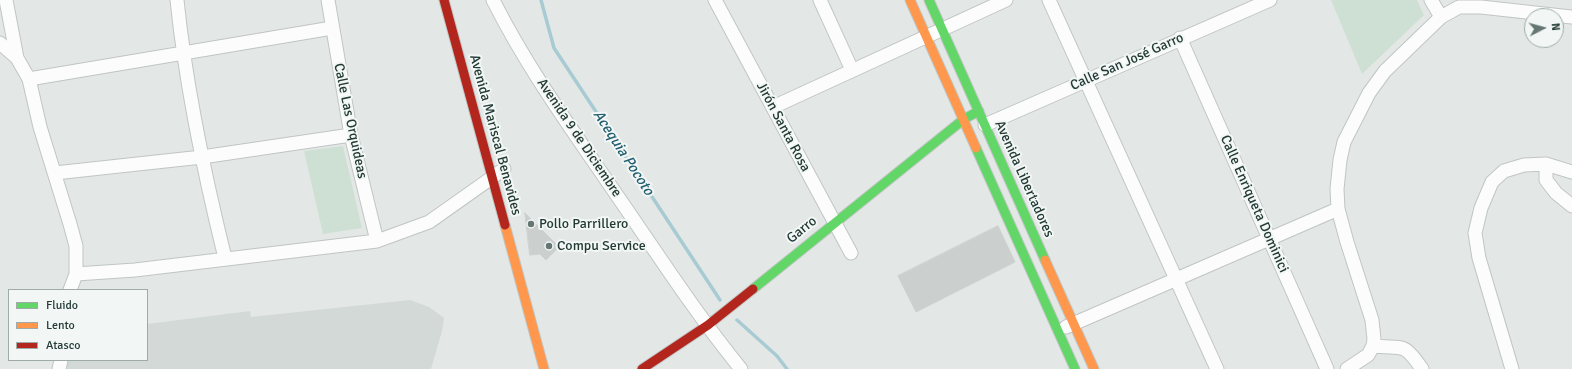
<!DOCTYPE html>
<html>
<head>
<meta charset="utf-8">
<style>
  body { margin:0 }
  #map { position:relative; width:1572px; height:369px; overflow:hidden; background:#e3e8e6; font-family:Signika,sans-serif }
  canvas { display:block }
  .legend { position:absolute; left:8px; top:289px; width:140px; height:72px; box-sizing:border-box; background:#f2f7f5; border:1px solid #9faba8; margin:0; padding:5px 7px; list-style:none; font-size:12px; color:#233a35 }
  .legend li { display:flex; align-items:center; gap:8px; height:20px }
  .legend b { width:20px; border:1px solid #9faba8 }
  .north { position:absolute; left:1524px; top:8px; width:40px; height:40px; box-sizing:border-box; background:#f2f7f5; border:1px solid #9faba8; border-radius:50%; rotate:84deg; font-size:11px; font-weight:700; line-height:16px; text-align:center; color:#233a35 }
  .north::after { content:''; display:block; margin:auto; width:14px; height:18px; background:#667773; clip-path:polygon(50% 0,100% 100%,50% 72%,0 100%) }
</style>
</head>
<body>
<div id="map">
<canvas width="1572" height="369"></canvas>
<ul class="legend">
<li><b style="height:5px;background:#63d668"></b>Fluido</li>
<li><b style="height:5px;background:#ff974d"></b>Lento</li>
<li><b style="height:5px;background:#b3261e"></b>Atasco</li>
</ul>
<div class="north">N</div>
</div>
<script>
const g = document.querySelector('canvas').getContext('2d');
g.lineJoin = 'round';
function fill(path, color) { g.fillStyle = color; g.fill(path, 'evenodd'); }
function trace(path, color, width, dash) { g.strokeStyle = color; g.lineWidth = width; g.lineCap = dash ? 'butt' : 'round'; g.setLineDash(dash || []); g.stroke(path); }
function label(font, color, halo, rows, align = 'center') {
  g.font = font + ' Signika,sans-serif'; g.lineWidth = 4; g.setLineDash([]); g.textBaseline = 'middle'; g.strokeStyle = halo; g.fillStyle = color; for (const [text, x, y, turn = 0] of rows) {
    g.save(); g.translate(x, y); g.rotate((+turn || 0) * Math.PI / 180); g.textAlign = isNaN(turn) ? turn : align; if (halo) g.strokeText(text, 0, 0); g.fillText(text, 0, 0); g.restore();
  }
}
fill(new Path2D(`
  M410,300L429,307L444,318L442,331L431,369H63L65,360H147V324L250,311L251,317Z`), '#d2d9d6');
fill(new Path2D(`
  M1331,0H1417L1424,15L1362,74Z
  M343,146L362,228L323,234L304,151Z`), '#cee0d4');
trace(new Path2D(`
  M541,0L554,48L720,300
  M737,320L777,356L787,369`), '#a8cbd3', 3.5);
const building = new Path2D(`
  M525,213L559,247L546,260L540,254L530,255Z
  M998,226L1015,262L916,312L898,276Z`);
fill(building, '#cbcfce');
trace(building, '#ccd1cf', 1);
const street = new Path2D(`
  M6,0L17,58
  M177,0C186,88 204,173 225,258
  M328,0L351,135L377,241
  M493,0C527,68 573,131 616,194C657,253 696,314 741,369
  M715,0L851,253
  M820,0L852,70
  M1049,0L1217,369
  M1431,0L1441,17
  M1180,38L1327,369
  M0,43L17,58L29,79L40,127L70,224L76,246V274L70,290
  M29,79L332,28
  M773,107L1006,0
  M985,125L1270,0
  M1546,164V180L1556,193L1572,206
  M55,173L202,157L351,135
  M76,274L135,270L377,241L429,222L504,169
  M1066,327L1338,209
  M1373,346C1404,349 1403,341 1422,369
  M59,369L61,360
  M1347,369L1368,355L1373,346L1374,339L1372,320L1347,242L1338,209L1337,189L1340,160L1344,142L1369,93L1385,71L1441,17L1459,7H1481L1572,17
  M1512,369L1479,258L1475,233L1481,208L1492,182L1504,171L1524,165L1546,164L1572,172`);
const fast = new Path2D(`
  M929,0L1045,260
  M976,148L1075,369
  M753,289L964,119L979,111`);
const slow = new Path2D(`
  M910,0L976,148
  M505,225L544,369
  M1045,260L1094,369`);
const jam = new Path2D(`
  M444,0L505,225
  M642,369L708,325L753,289`);
trace(street, '#c0c5c3', 15);
trace(fast, '#c0c6c3', 11);
trace(slow, '#c0c6c3', 11);
trace(jam, '#c0c6c3', 11);
trace(street, '#fbfcfb', 13);
trace(fast, '#63d668', 9);
trace(slow, '#ff974d', 9);
trace(jam, '#b3261e', 9);
for (const [x, y, r, color] of [
  [531,224,4,"#667773"],
  [549,246,4,"#667773"]
]) { const dot = new Path2D(); dot.arc(x, y, r, 0, 2 * Math.PI); g.fillStyle = color; g.fill(dot); trace(dot, '#f2f7f5', 1.5); }
label('14px', '#233a35', '#f2f7f5', [
  ["Calle San José Garro",1127,62,-24],
  ["Calle Las Orquideas",350,121,78],
  ["Jirón Santa Rosa",783,127,62],
  ["Avenida Mariscal Benavides",495,135,75],
  ["Avenida 9 de Diciembre",579,138,56],
  ["Avenida Libertadores",1024,179,66],
  ["Calle Enriqueta Dominici",1254,204,66],
  ["Garro",802,230,-39]
]);
label('14px', '#233a35', '#f2f7f5', [
  ["Pollo Parrillero",539,224],
  ["Compu Service",557,246]
], 'left');
label('italic 15px', '#235e70', '#f2f7f5', [
  ["Acequia Pocoto",623,153,57]
]);
</script>
</body>
</html>
